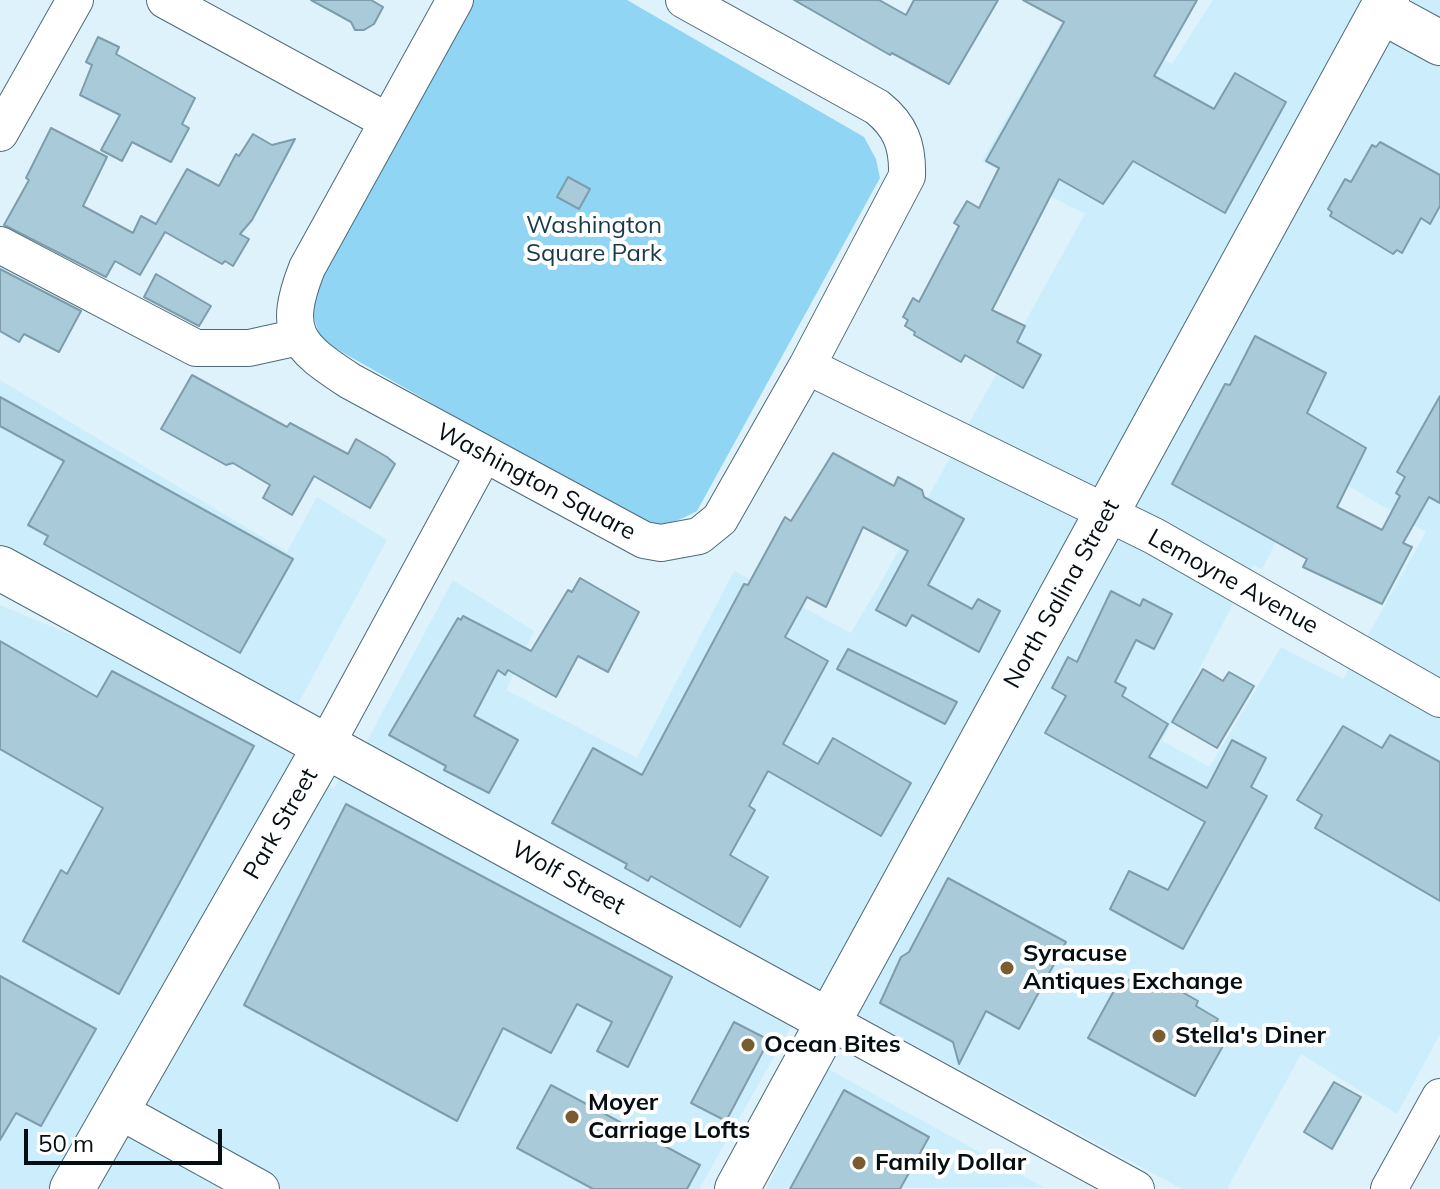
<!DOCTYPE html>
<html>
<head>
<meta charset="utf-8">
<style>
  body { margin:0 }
  #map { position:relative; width:1440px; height:1189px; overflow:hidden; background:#def2fb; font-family:Mulish,sans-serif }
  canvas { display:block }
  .scale { position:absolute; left:24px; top:1129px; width:198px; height:36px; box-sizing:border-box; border:4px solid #040e13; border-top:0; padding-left:10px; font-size:24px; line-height:28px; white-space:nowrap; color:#040e13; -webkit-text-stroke:6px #fff; paint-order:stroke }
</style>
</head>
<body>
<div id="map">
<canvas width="1440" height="1189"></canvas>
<div class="scale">50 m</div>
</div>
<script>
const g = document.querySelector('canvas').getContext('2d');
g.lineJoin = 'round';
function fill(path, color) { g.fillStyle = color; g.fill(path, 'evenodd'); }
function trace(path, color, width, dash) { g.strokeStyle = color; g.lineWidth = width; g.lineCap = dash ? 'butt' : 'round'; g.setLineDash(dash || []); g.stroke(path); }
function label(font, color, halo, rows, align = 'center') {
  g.font = font + ' Mulish,sans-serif'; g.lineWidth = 8; g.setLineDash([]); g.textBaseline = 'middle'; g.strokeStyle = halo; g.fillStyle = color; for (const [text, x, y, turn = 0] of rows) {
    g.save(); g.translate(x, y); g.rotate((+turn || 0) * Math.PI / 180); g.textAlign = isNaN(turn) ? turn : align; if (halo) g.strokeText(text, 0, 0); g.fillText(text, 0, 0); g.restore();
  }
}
fill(new Path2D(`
  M1213,0H1440V1034L1397,1114L1301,1054L1227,1189H1182L812,990L699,1189H0V605L287,725L333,789L367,741L453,580L534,631L506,690L637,758L734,571L851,633L880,584L1085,214L982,161L1069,9L1172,64ZM1315,466L1426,532L1343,679L1281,647L1210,767L1162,741L1253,565L1262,569Z
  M0,380L287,552L317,497L387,540L294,711L0,546Z
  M828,1069L1043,1187L766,1189Z`), '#cbedfc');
fill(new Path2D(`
  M474,0H627L864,137L876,159L880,178L697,511C668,526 660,529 629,516L321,340L311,309L319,282Z`), '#90d5f3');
const building = new Path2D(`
  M311,0H371L383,7L374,24L364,30H355L351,22Z
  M794,0H879L906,15L914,0H998L949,84L892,53L890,55Z
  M1023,0H1197L1154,76L1214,109L1235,73L1286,102L1225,213L1133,161L1103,204L1059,179L992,310L1025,326L1017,342L1041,355L1023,388L965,355L961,362L914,335L915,332L905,326L908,320L903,317L913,298L919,302L959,226L954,223L967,201L979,208L999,168L986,161L1064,22Z
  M98,37L119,47L116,54L195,98L182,124L189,128L171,162L132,142L122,161L101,150L120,115L80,95L92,65L86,62Z
  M51,128L107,157L83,206L133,233L141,216L156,224L187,169L219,186L236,154L239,156L253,134L272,145L295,139L252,220L240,234L249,239L233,266L225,261L222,264L165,232L140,275L115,261L106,277L4,225L29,180L26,178Z
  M1380,142L1440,175V206L1430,224L1421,218L1402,253L1397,250L1393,254L1330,216L1332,212L1328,209L1345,179L1351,182L1372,145L1376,147Z
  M568,177L590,189L579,209L557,197Z
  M0,269L81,311L59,352L24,334L19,342L0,331Z
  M156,274L211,306L199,326L144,297Z
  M1255,336L1326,373L1307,413L1366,448L1337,507L1382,530L1400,496L1396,493L1405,477L1397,472L1440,396V503L1429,497L1403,543L1412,547L1382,604L1303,567L1307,559L1172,484L1225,384L1230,385Z
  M192,375L287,427L290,423L348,454L356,439L387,457L395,464L370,508L314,476L292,515L263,498L270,485L233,463L226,465L161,429Z
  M0,397L293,559L240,653L44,544L48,536L28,525L64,461L0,426Z
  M833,453L894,486L898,477L922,490L924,497L964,519L928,585L972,609L978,599L1000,611L979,652L912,615L906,626L876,610L908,551L863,527L826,607L807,597L785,637L828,661L783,744L818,764L833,738L911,783L881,836L768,771L749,806L755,810L730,855L768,877L740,927L651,876L648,881L625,868L627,864L552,823L593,748L642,775L744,584L748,585L785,517L791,521Z
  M580,578L639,612L608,672L578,656L556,697L508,670L505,675L498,670L474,716L518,740L489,793L444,770L446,766L389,735L458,618L461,620L463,616L531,651L568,590L572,592Z
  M1111,591L1140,606L1143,599L1172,614L1154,649L1136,640L1115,682L1126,688L1122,696L1168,724L1149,757L1207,788L1232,740L1266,758L1251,787L1267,796L1183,949L1110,909L1129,871L1168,890L1205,822L1045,733L1066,696L1052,688L1068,657L1077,662Z
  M0,641L97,697L112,671L254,746L119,994L23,941L61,870L67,874L103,808L0,749Z
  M848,649L957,702L945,724L837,669Z
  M1203,669L1223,681L1229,672L1254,686L1217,748L1172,722Z
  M1343,726L1382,748L1390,735L1440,762V901L1315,828L1322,815L1297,800Z
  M346,804L672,977L628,1067L597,1051L612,1022L577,1004L551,1053L503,1028L457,1121L244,1005Z
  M948,878L1066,942L1019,1029L986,1011L959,1064L953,1042L880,1003L901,957L909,952Z
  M0,976L96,1029L41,1126L16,1113L0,1140Z
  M1122,976L1143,988L1147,980L1165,990L1168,984L1198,1001L1196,1006L1218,1019L1214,1026L1229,1035L1195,1096L1088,1038Z
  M734,1022L769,1040L726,1121L691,1103Z
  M1334,1082L1361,1097L1332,1149L1304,1132Z
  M551,1085L700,1165L687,1189H593L517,1148Z
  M844,1090L929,1137L900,1189H790Z`);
fill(building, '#a9cad9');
trace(building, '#7e9dac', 2);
const minor = new Path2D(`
  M165,0L387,121
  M455,0L307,268C282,332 296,346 350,381L644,540L661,543L699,536L720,519L807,366L907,176C908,146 901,126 877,107L684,0
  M0,133L75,0
  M0,245L196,348H249L299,337
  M807,366L1154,536L1440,699
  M326,745L484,454
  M829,1021L1136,1189
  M118,1110L261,1189
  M1389,1189L1440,1097`);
const major = new Path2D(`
  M1381,11L1440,43
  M0,568L829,1021
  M72,1189L326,745
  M737,1189L1387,0`);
trace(minor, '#4d6b78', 38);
trace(major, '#4d6b78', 46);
trace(minor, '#fff', 36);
trace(major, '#fff', 44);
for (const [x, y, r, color] of [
  [1007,968,8,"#795d30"],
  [1159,1036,8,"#795d30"],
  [748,1045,8,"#795d30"],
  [572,1117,8,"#795d30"],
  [859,1163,8,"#795d30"]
]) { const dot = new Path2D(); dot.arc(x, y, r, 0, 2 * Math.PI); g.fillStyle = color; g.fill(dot); trace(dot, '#fff', 3); }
label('24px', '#183a48', '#fff', [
  ["Washington",594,226],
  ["Square Park",594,254]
]);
label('24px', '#040e13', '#fff', [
  ["Washington Square",536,482,28],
  ["Lemoyne Avenue",1233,582,29],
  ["North Salina Street",1062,594,-61],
  ["Park Street",281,824,-60],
  ["Wolf Street",568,878,29]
]);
label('bold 24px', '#040e13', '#fff', [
  ["Syracuse",1023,954],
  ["Antiques Exchange",1023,982],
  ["Stella's Diner",1175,1036],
  ["Ocean Bites",764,1045],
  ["Moyer",588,1103],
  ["Carriage Lofts",588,1131],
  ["Family Dollar",875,1163]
], 'left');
</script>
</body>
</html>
